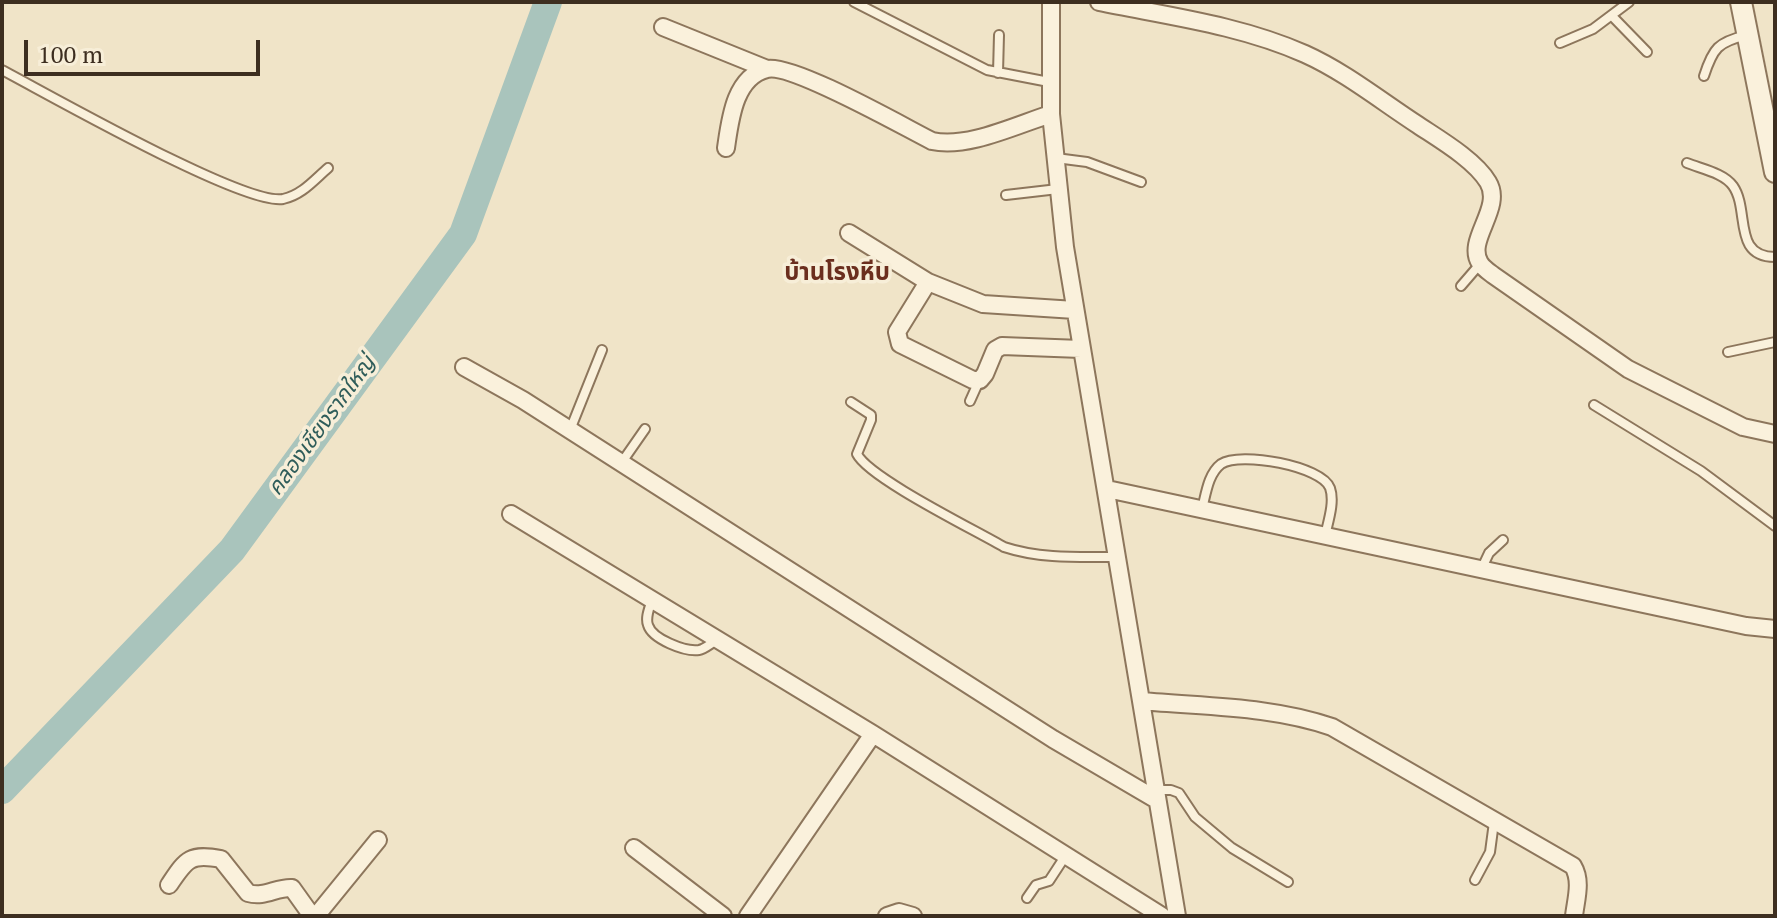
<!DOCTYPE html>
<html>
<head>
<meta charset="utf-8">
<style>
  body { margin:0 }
  #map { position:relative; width:1777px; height:918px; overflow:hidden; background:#f0e4c8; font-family:"PT Serif",serif }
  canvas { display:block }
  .frame { position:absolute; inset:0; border:4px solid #3d2e20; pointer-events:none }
  .scale { position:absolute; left:24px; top:40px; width:236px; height:36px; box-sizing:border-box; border:4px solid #3d2e20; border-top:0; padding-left:10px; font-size:24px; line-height:28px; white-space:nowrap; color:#3d2e20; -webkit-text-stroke:6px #f7eed8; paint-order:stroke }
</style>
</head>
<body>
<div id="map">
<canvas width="1777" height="918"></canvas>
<div class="frame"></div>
<div class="scale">100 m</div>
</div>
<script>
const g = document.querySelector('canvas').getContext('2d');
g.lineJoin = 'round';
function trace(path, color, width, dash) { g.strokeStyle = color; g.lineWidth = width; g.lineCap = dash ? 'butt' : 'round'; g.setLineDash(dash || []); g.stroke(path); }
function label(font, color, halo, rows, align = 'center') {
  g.font = font + ' "PT Serif","Noto Sans Thai",serif'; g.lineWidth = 7; g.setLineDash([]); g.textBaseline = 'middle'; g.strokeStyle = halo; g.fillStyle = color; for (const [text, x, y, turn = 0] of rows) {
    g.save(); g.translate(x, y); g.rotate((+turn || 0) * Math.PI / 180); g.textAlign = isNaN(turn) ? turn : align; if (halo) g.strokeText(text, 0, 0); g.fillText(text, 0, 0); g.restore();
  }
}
trace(new Path2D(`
  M2,790L232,550L463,234L548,2`), '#a9c4bc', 28);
const service = new Path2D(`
  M854,2L987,70L1049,82
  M1612,16L1647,52
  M1560,43L1593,29L1629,2
  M2,70C48,94 244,206 283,199C302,195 314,180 328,168
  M998,73L999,35
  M1704,76C1713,48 1718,42 1747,35
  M1056,158L1087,162L1141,182
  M1687,163C1702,169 1724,173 1733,186C1750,210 1732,257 1775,257
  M1006,195L1058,189
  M1461,286L1480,264
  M1728,352L1775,342
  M970,401L979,381
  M851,402L871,415V420L857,454C869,478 975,530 1004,547C1040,559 1079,557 1117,557
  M1594,405L1701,471L1775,526
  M570,430L602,350
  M622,462L645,429
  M1202,509C1206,494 1208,474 1221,464C1240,451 1322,466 1330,488C1335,502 1328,522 1325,536
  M1481,570L1489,553L1503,540
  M652,599C650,607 645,617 648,625C652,639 685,652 699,650C705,649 711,643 717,640
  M1156,790H1171L1179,793L1195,817L1232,848L1288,882
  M1475,880L1490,852L1494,822
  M1027,898L1036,885L1049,881L1066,855`);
const minor = new Path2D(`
  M1051,2V114L1065,247L1177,916
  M1099,2C1167,16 1240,25 1305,54C1345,72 1381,101 1418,125C1439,139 1475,160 1488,182C1504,208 1465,240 1480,263C1483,268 1489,272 1493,275L1628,369L1743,427L1775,434
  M663,27L767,69
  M726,148C730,121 734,77 767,69C792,63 904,127 932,141C967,149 1016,125 1051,114
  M849,233L928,282L983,304L1075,310
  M928,282L897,332L900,344L973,380H980L985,374L995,350L1002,346L1081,349
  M464,367L523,400L1053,739L1157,800
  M1107,489L1746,626L1775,629
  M511,514L873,734L1162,916
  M1142,701C1205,707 1272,706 1332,727L1573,866C1582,881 1576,899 1574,916
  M634,848L723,916
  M169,885C186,860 189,853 221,859L248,893C265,898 276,887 292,888L312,916
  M316,916L378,840
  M748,916L873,734
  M887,916L899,912L913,916`);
const tertiary = new Path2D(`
  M1741,2L1775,172`);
trace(service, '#8d765c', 12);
trace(minor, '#8d765c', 20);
trace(tertiary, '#8d765c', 24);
trace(service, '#faf1dc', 8);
trace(minor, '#faf1dc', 16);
trace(tertiary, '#faf1dc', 20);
label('italic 22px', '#2f5d5a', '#f7eed8', [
  ["คลองเชียงรากใหญ่",322,426,-54]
]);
label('bold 24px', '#6b2e1e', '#f7eed8', [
  ["บ้านโรงหีบ",837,273]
]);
</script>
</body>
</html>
